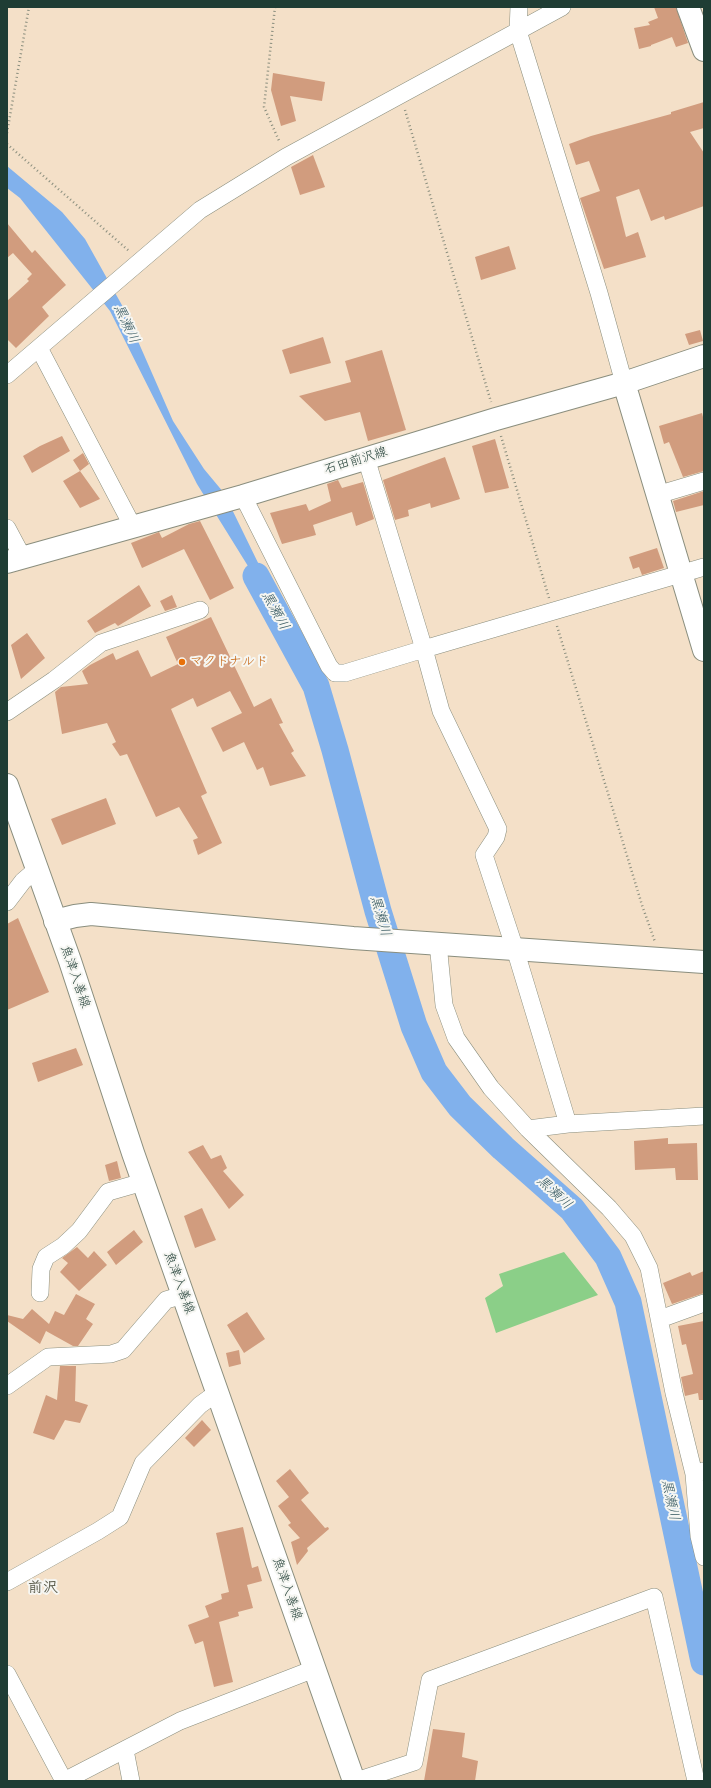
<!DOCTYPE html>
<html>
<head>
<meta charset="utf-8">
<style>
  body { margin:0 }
  #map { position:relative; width:711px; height:1788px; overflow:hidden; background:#f4e0c8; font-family:Itim,sans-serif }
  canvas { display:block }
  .frame { position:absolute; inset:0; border:8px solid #1f3d34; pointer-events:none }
</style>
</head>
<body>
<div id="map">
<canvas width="711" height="1788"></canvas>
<div class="frame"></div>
</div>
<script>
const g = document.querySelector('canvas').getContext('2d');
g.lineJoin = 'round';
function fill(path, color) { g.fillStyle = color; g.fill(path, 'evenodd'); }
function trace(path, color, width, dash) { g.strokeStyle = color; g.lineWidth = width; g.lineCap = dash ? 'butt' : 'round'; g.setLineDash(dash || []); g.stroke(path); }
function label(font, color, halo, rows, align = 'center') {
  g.font = font + ' Itim,"Klee One",sans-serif'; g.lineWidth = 4; g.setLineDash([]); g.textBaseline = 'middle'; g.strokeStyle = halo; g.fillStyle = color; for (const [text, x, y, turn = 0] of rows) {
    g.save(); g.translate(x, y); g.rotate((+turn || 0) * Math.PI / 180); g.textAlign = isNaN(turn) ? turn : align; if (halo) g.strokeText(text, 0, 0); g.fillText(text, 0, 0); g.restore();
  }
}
fill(new Path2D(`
  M564,1252L598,1295L496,1333L485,1298L503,1286L499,1274Z`), '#8bcf88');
fill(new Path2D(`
  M7,166L62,212L85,239L123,307L173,421L204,469L224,493L302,653L197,484L110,311L20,198L7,188Z`), '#81b1ec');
trace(new Path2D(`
  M256,576L316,686L335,750L378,911L414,1026L434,1072L460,1106L503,1148L572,1209L608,1257L628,1302L704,1662`), '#81b1ec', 27);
fill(new Path2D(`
  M654,7H676L688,43L676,47L672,37L651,45V46L639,49L634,28L650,25L648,22L658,18Z
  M273,73L325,82L322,101L290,96L296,121L281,126L271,90Z
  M704,102V128L690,132L704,153V206L665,220L664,216L651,221L639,189L616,197L626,237L638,232L646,257L604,269L580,198L600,191L589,161L576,165L569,144L591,136L671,114V112Z
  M313,155L325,187L300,195L291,167Z
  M7,223L32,253L35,250L66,285L42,307L49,316L16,348L7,339V301L29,281L27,279L32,274L13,253L7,258Z
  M509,246L516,269L481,280L475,257Z
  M700,330L703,341L689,345L685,334Z
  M323,337L331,363L290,374L282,350Z
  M382,350L406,430L368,441L360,412L325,421L299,396L351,382L345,361Z
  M702,413L704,421V471L683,477L669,442L664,444L659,426Z
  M62,436L70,451L32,473L23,456L40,446Z
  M495,439L509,488L485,493L472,446Z
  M83,453L89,464L80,471L73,460Z
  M445,457L460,499L431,508L430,503L408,510L409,516L395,520L383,480Z
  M80,471L100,499L80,508L63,481Z
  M338,480L342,488L363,482L374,519L356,526L352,512L313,525L316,535L282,544L270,513L306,504L309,511L331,501L327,484Z
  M704,491V505L676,512L673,501Z
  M200,521L234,588L210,600L184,549L142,568L131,543L159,532L162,538L189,524Z
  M657,548L664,568L642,575L639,567L633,569L629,557Z
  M139,585L151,606L118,626L115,623L95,633L87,621Z
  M172,595L177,607L165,611L160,601Z
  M211,617L254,707L271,698L283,723L279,724L294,751L291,753L306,776L270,786L263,767L257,770L244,742L223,752L211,728L242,713L230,691L197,707L193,698L171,709L207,793L201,796L222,843L198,855L193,840L198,838L179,807L156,817L127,754L120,756L112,744L116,742L107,723L62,734L55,692L61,687L88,684L82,671L90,665L113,653L116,660L138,650L151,677L178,664L166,637Z
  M27,633L45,658L21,679L11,645Z
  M106,798L116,824L62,845L51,819Z
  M18,918L49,992L7,1010V924Z
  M76,1048L83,1065L38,1082L32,1063Z
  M668,1138V1144L697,1143L698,1180H676L675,1168L635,1170L634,1141Z
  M203,1145L211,1159L221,1155L227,1168L223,1171L244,1195L229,1209L188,1152Z
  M117,1161L121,1178L109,1181L105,1165Z
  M202,1208L216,1240L195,1248L184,1216Z
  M134,1230L143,1242L116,1265L107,1252Z
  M77,1247L88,1258L94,1251L107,1265L79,1291L60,1272L68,1263L62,1258Z
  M704,1271V1293L672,1304L663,1283L690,1272L692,1276Z
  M76,1294L95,1304L86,1319L93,1324L78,1346H73L46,1331L40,1344L7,1321V1315L23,1319L32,1309L49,1324L55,1311L64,1315Z
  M247,1312L265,1339L244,1353L227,1325Z
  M704,1321V1400H699L698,1393L685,1396L681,1377L693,1374L686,1344L682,1345L678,1326Z
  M239,1350L241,1364L229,1367L226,1353Z
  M60,1366H76L75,1401L88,1405L80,1423L65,1420L54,1440L33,1433L46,1395L57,1400Z
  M202,1420L211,1430L194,1447L185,1438Z
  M290,1469L309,1493L301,1500L325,1528L328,1527L329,1529L307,1548L308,1551L297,1565L291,1542L300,1538L288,1525L291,1523L278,1506L289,1497L276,1481Z
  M243,1527L252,1568L258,1566L262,1581L247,1585L253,1608L238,1612L239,1616L219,1622L233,1682L214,1687L203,1641L195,1644L188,1625L209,1617L205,1606L222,1599L221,1594L229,1592L216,1533Z
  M433,1729L465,1733L462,1757L478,1761L475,1781H424Z`), '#d19c7e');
const street = new Path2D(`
  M519,7L518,31L599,293L624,383
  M39,348L133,527
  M7,375L200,210L286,157L562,7
  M366,458L424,649L704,567
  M657,495L704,481
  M243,496L329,666L335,673H345L424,649L441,711L498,829L496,837L484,855L515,949L568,1124
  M7,528L23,558
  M7,712L54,680L101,643L200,610
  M7,902L23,881L37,869
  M438,943L444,1005L456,1038L491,1088L528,1129L609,1208L633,1236L649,1268L674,1393L694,1474L704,1471
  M528,1129L568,1124L704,1116
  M40,1293L41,1269L46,1257L63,1246L79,1231L108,1192L143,1182
  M660,1319L704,1303
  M7,1386L48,1357L111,1354L123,1350L166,1300L183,1295
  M694,1474L699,1536L704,1557
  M7,1582L98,1531L120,1517L143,1463L200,1405L218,1392
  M7,1674L64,1781L180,1721L314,1669
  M125,1750L131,1781
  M356,1781L414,1762L430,1680L654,1597L696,1781`);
const secondary = new Path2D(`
  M688,7L704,50
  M624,383L704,650
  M7,562L243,496L496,419L624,383L704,356
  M7,785L70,961L133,1153L354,1781
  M55,921L75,916L91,914L353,938L704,962`);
trace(street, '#8a8e7e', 18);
trace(secondary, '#8a8e7e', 24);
trace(new Path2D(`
  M275,7L264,107L280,143
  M405,110L491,402
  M7,133L29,7
  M7,144L129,251
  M501,436L549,598
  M557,626L642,905L655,942`), '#8a8e7e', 2.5, [1, 3]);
trace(street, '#fff', 17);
trace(secondary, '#fff', 22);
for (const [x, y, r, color] of [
  [182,662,4,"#e8710a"]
]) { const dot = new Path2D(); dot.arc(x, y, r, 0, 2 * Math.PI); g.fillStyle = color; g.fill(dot); trace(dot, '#f6f6f2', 1.5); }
label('13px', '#1f3d34', '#f6f6f2', [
  ["石田前沢線",356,461,-17],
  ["魚津入善線",75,977,71],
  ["魚津入善線",179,1283,70],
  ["魚津入善線",287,1589,71]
]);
label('13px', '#c56008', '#f6f6f2', [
  ["マクドナルド",190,662]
], 'left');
label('italic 14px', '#385a62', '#f6f6f2', [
  ["黒瀬川",126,324,65],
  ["黒瀬川",275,611,61],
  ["黒瀬川",380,916,74],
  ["黒瀬川",554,1193,43],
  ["黒瀬川",670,1500,78]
]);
label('bold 15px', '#5d5e4e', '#f6f6f2', [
  ["前沢",43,1588]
]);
</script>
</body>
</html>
